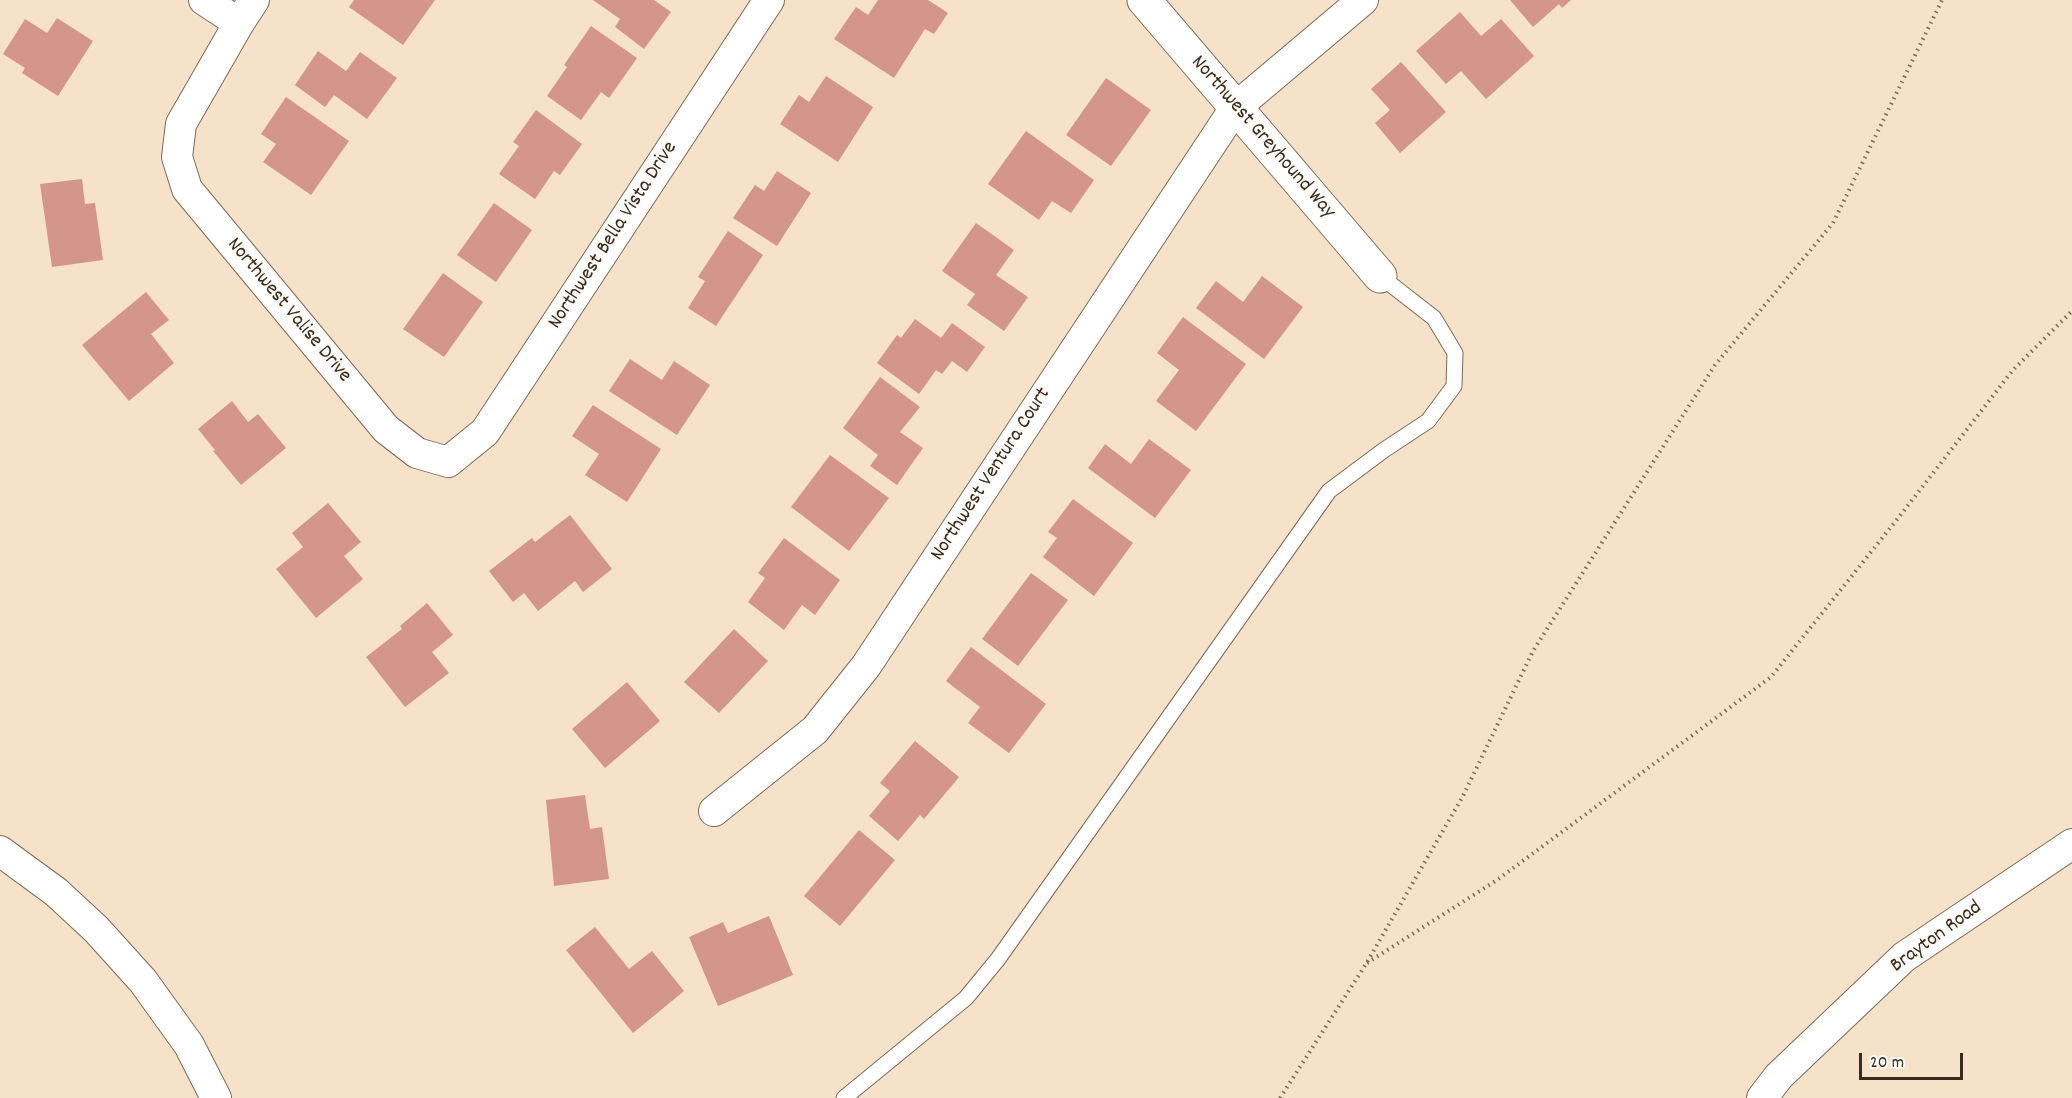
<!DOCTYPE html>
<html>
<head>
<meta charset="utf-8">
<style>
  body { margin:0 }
  #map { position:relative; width:2072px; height:1098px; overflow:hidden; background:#f5e2c8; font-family:Dekko,sans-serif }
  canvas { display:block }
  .scale { position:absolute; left:1859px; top:1053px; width:104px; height:27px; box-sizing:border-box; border:3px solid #3b2a1e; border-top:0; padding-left:8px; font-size:18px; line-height:21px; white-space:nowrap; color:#3b2a1e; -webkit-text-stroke:4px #fdfcf7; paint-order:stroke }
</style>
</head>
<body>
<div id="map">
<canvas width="2072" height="1098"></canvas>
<div class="scale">20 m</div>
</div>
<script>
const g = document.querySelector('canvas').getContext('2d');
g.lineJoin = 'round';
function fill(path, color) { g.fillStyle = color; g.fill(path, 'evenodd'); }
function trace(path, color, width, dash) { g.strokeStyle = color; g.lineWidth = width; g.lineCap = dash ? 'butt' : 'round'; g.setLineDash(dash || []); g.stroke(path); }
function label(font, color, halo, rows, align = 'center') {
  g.font = font + ' Dekko,sans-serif'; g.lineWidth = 4.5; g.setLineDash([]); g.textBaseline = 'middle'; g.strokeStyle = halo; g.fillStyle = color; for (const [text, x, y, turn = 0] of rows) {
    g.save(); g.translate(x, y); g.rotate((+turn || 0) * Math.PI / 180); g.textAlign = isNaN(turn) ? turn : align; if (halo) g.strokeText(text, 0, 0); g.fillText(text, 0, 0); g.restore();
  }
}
fill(new Path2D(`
  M354,0H435L403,45L349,7Z
  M593,0H654L671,12L644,49L615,27L620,19Z
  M878,0H928L948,13L934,34L925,29L894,78L834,39L856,7L868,15Z
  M1510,0H1571L1562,8L1559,4L1533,27Z
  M1460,12L1481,36L1501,19L1534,56L1486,99L1461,71L1446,84L1416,51Z
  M57,18L93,41L58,96L22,73L25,68L3,54L25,19L47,33Z
  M591,26L637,58L609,98L601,92L581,120L547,96L567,67L564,65Z
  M318,51L346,71L360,52L397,78L367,119L334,95L325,107L295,85Z
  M1401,62L1446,112L1400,153L1375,123L1390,110L1371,89Z
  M826,76L873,107L838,162L780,124L799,95L809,102Z
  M1106,78L1151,110L1111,166L1066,135Z
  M286,97L349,141L311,195L263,162L276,144L261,134Z
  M536,110L582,144L560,175L554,171L535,199L499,174L519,146L513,142Z
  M1026,131L1094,180L1071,213L1052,201L1039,220L988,184Z
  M777,171L811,193L777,246L733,218L755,185L764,191Z
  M82,179L85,204L95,203L103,260L52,267L40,184Z
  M494,203L532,230L496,282L457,255Z
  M976,223L1014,250L996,275L1028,297L1004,331L967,305L975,294L942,271Z
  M728,231L763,255L716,326L688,308L705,281L698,277Z
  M443,273L483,302L444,357L403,329Z
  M1262,276L1303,307L1264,359L1196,308L1216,281L1243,302Z
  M146,292L169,320L151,334L174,363L129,401L82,345Z
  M1183,317L1246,364L1196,431L1156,401L1179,370L1157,353Z
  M915,319L941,338L952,323L985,347L967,372L952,361L942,374L936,370L919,394L877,363L897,335L901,338Z
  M630,359L662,380L674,361L710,385L677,435L609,391Z
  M880,377L920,407L900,432L923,448L897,485L870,466L878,455L843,428Z
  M232,401L248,422L258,414L286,448L241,485L213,451L215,450L198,429Z
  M593,405L661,449L627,502L585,475L599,454L572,436Z
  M1149,439L1191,470L1155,518L1088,468L1105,444L1131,464Z
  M830,455L889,498L849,551L791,507Z
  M1073,499L1133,543L1094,596L1043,557L1057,538L1048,532Z
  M328,503L361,542L344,556L363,579L316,618L276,569L303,547L292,533Z
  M570,515L612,569L583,592L575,581L538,611L524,593L513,602L489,571L532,538L535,542Z
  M784,538L840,580L815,615L802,605L784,630L748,602L765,578L758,573Z
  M1031,573L1068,600L1018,666L982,639Z
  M427,603L453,635L432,652L449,673L405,707L366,657L402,629L400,626Z
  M734,629L768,661L719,713L684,682Z
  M971,647L1046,704L1009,753L968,723L980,707L946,681Z
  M627,682L660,721L605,768L572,729Z
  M915,741L959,777L924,819L920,815L898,841L869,816L890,791L880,783Z
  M585,795L590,829L602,827L609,879L554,886L546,800Z
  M859,830L895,860L840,926L804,896Z
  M769,916L793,975L718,1006L689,937L723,922L728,933Z
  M595,927L629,969L652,951L684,991L633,1033L566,950Z`), '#d49689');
const lane = new Path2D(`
  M844,1098L966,998L998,959L1329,491L1384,450L1428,421L1454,386L1455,353L1434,318L1380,276`);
const street = new Path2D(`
  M204,0L239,23
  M254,0L239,23L181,124L177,157L187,189L386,429L417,453L448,462L485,432L769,0
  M714,811L815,730L866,666L1235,108L1363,0
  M0,851L56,892L96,929L143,981L189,1045L216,1098
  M1762,1098L1779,1076L1904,957L2072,844`);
const secondary = new Path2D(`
  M1144,0L1380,276`);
trace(lane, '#7c6a5a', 17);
trace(street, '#7c6a5a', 32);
trace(secondary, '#7c6a5a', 35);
trace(new Path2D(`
  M1367,963L1497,880L1771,677L1899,517L2013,370L2072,311
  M1280,1098L1366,964L1463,796L1533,651L1715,365L1833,223L1942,0`), '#7c6a5a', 4, [1.5, 4.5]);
trace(lane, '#fff', 15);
trace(street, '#fff', 30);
trace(secondary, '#fff', 33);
label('21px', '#3b2a1e', '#fdfcf7', [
  ["Northwest Greyhound Way",1262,138,49],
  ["Northwest Bella Vista Drive",614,236,-57],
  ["Northwest Valise Drive",288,311,50],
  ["Northwest Ventura Court",992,475,-57],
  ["Brayton Road",1937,938,-36]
]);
</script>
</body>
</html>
